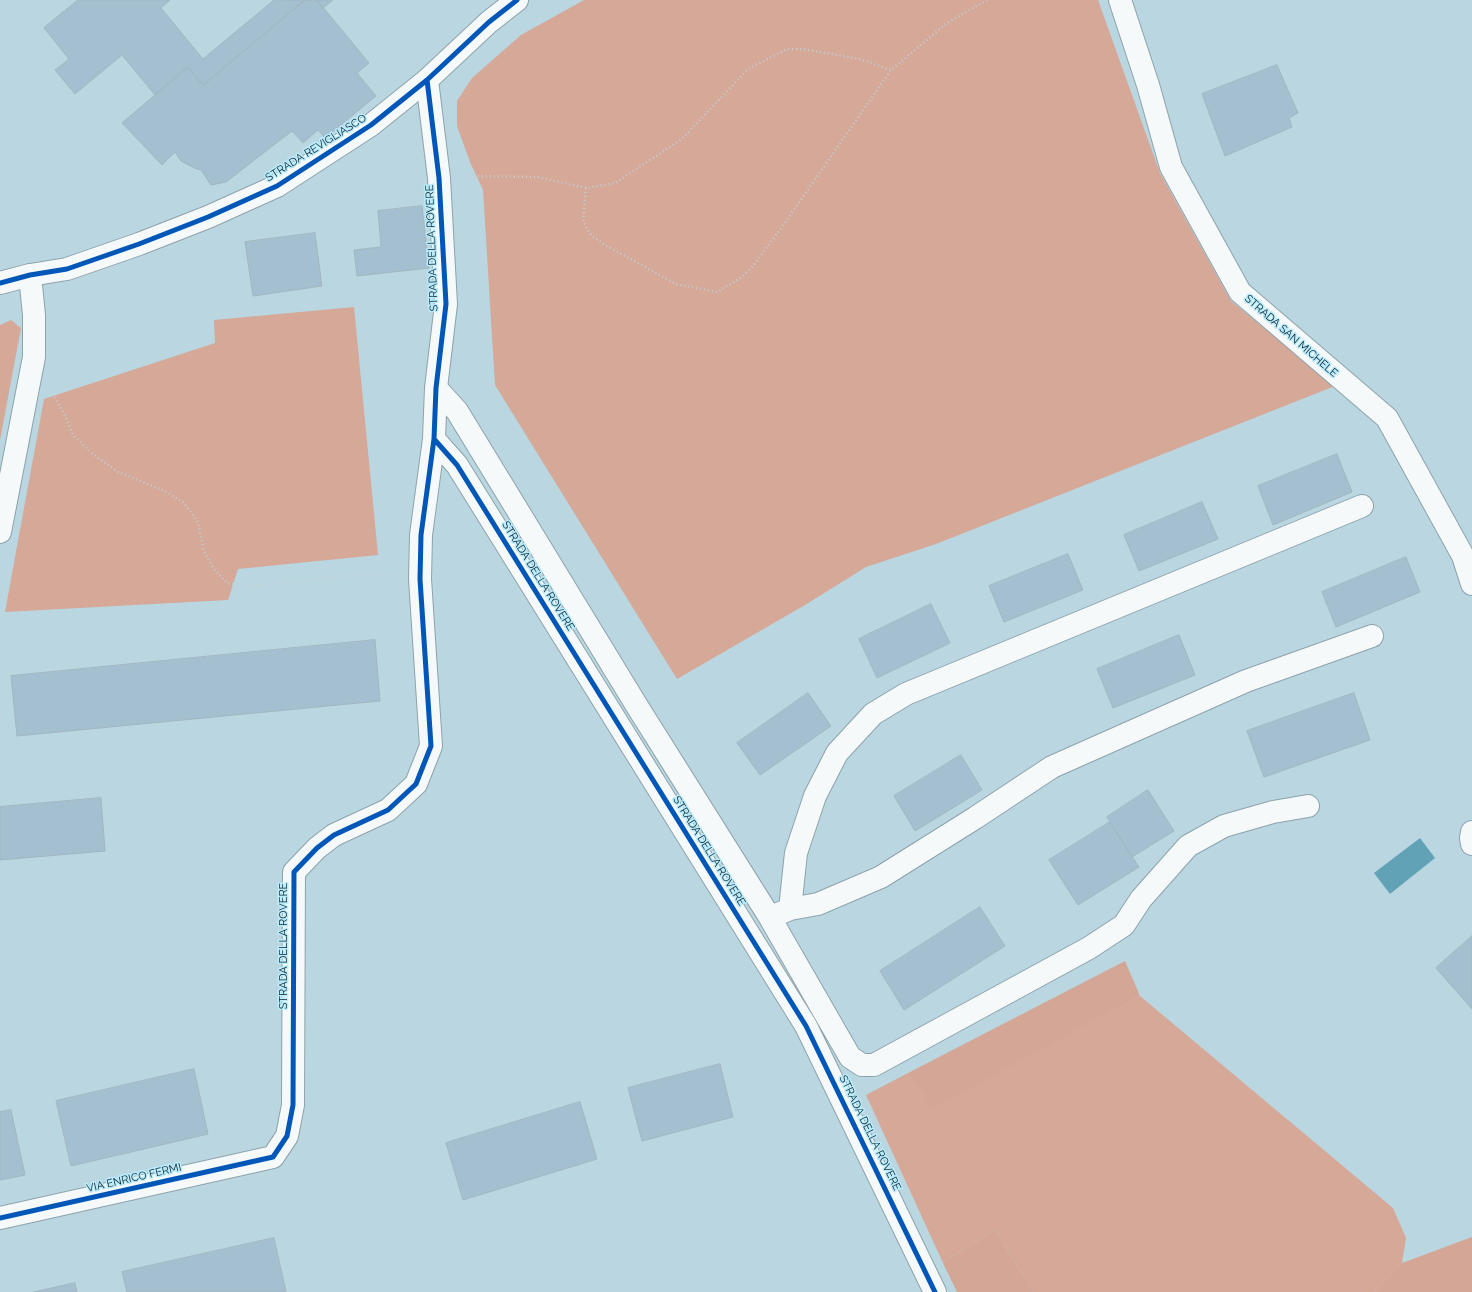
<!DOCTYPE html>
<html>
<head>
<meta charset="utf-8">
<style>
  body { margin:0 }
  canvas { display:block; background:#bad6e1 }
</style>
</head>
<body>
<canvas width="1472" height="1292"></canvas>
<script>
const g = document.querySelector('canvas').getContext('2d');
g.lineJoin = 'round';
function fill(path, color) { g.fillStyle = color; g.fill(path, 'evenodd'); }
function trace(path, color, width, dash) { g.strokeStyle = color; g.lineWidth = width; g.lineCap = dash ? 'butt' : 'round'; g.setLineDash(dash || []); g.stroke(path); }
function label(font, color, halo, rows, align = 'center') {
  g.font = font + ' Raleway,sans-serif'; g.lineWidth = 3; g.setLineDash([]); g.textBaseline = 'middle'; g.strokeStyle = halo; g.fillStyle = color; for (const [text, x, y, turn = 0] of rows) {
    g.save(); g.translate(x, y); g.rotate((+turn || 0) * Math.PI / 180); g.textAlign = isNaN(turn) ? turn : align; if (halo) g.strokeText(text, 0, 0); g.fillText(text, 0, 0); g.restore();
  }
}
fill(new Path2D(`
  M584,0H1098L1160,173L1231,301L1335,386L936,544L866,567L805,605L677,679L495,385L483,190L470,162L457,126V101L472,78L521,35Z
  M354,307L378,555L238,569L228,600L5,612L44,399L215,343L214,320Z
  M11,320L21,328L0,440V325Z
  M1140,996L1393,1208L1406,1238L1402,1263L1375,1292H1033L995,1230L943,1263L866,1095L908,1073L933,1107Z`), '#d5a898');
fill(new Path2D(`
  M1125,961L1140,996L933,1108L908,1073Z
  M995,1230L1033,1292H957L943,1263Z
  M1472,1237V1292H1375L1402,1263Z`), '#d4a695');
fill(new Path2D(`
  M1420,838L1435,858L1390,894L1374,873Z`), '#62a2b6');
const building = new Path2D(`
  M78,0H170L161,8L203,59L274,0H305L203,85L188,67L155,95L122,55L75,94L55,70L69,59L44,28Z
  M305,0H317L369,63L357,73L376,96L325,138L318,130L303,143L292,131L226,182L211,185L201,170L194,168L181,161L175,152L162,165L122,123L188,67L203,85Z
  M317,0H333L323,8Z
  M1277,65L1298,113L1289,118L1292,127L1225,156L1202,94Z
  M422,206L429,268L357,276L354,250L381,247L378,211Z
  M315,233L322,286L253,296L245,242Z
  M1337,454L1352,492L1273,525L1258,486Z
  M1202,502L1218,539L1139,571L1124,535Z
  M1068,554L1083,590L1004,622L989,586Z
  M1406,557L1420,592L1336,627L1322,592Z
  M931,604L950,643L877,678L859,639Z
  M1179,635L1195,675L1113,708L1097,669Z
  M375,640L380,701L17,736L11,676Z
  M808,693L831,726L760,775L737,743Z
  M1354,693L1370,740L1264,777L1247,731Z
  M961,755L982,790L915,831L894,796Z
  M1148,790L1174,831L1132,857L1107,817Z
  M101,798L105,851L0,860V807Z
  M1110,822L1139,867L1078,905L1049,860Z
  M980,907L1005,946L904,1010L880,971Z
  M1472,936V1009L1436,968Z
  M720,1064L733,1117L642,1141L628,1088Z
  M194,1069L208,1134L71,1166L56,1101Z
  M580,1102L597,1159L463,1200L446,1143Z
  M11,1110L25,1175L0,1180V1112Z
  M274,1238L286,1292H127L122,1272Z
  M75,1283L77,1292H34Z`);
fill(building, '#a4c0d0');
trace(building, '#a2b6c0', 1);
const minor = new Path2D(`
  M1120,0L1148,85L1171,167L1240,292L1387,418L1463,556L1472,584
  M0,283L30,275L67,269L139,244L208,217L277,186L371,125L427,80L489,22L517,0
  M436,388L457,411L637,706L769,916L850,1057L862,1065H874L1089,948L1124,925L1141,899L1188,846L1224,826L1273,812L1308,806
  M434,439L457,465L806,1026L935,1292
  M0,532L34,357V315L30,275
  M1472,832L1471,838L1472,844
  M790,909L796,853L815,796L837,753L873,714L906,694L1362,506
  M778,914L790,909L818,904L881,877L975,818L1052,767L1246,681L1372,636
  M0,1218L273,1157L287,1136L293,1105L294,872L317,848L334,835L388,810L416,784L431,746L420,579L421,535L434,439L436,388L446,304L439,178L427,80`);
trace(minor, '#8da3ab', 24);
trace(new Path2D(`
  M466,176L538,177L586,188L615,183L682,139L748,69L787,49H803L860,59L891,70
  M586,188L583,221L590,234L605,245L676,284L717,292L742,277L753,266L784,224L891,70L947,23L987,0
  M55,397L66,417L73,435L93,454L118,472L165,491L184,503L198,522L204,551L213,568L227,583L252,586L354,575L392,576`), '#c6ced2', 2.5, [1, 3]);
trace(minor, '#f5f9fa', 22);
trace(new Path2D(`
  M0,283L30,275L67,269L139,244L208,217L277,186L371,125L427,80L489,22L517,0
  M434,439L457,465L806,1026L935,1292
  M0,1218L273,1157L287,1136L293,1105L294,872L317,848L334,835L388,810L416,784L431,746L420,579L421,535L434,439L436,388L446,304L439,178L427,80`), '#0057b8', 5);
label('11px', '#11252c', '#b8ecfd', [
  ["STRADA REVIGLIASCO",316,148,-32],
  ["STRADA DELLA ROVERE",432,248,-92],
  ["STRADA SAN MICHELE",1291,336,41],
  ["STRADA DELLA ROVERE",538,576,58],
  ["STRADA DELLA ROVERE",709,851,58],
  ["STRADA DELLA ROVERE",284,946,-90],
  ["STRADA DELLA ROVERE",870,1133,64],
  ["VIA ENRICO FERMI",134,1178,-13]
]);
</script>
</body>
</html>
